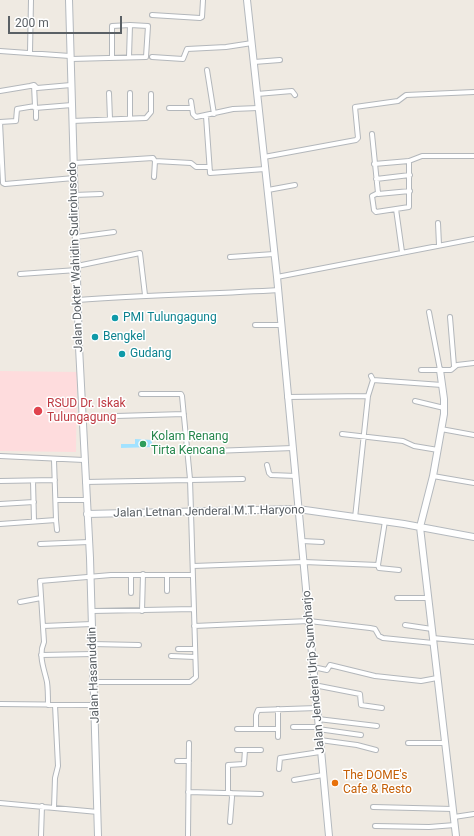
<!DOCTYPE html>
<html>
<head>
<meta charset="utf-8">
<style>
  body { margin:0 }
  #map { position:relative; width:474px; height:836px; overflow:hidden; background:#efeae2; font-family:Roboto,sans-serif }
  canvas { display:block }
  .scale { position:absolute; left:8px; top:16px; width:114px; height:18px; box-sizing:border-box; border:2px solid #5a6065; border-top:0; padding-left:5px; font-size:12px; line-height:14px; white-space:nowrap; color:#5a6065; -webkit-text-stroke:3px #fff; paint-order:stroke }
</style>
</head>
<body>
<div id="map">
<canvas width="474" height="836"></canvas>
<div class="scale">200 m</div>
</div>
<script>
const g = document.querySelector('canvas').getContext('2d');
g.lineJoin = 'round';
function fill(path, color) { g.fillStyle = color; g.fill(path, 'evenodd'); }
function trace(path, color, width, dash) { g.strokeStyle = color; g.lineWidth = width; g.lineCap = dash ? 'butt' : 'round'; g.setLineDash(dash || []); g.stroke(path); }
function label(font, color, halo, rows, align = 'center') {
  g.font = font + ' Roboto,sans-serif'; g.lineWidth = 3; g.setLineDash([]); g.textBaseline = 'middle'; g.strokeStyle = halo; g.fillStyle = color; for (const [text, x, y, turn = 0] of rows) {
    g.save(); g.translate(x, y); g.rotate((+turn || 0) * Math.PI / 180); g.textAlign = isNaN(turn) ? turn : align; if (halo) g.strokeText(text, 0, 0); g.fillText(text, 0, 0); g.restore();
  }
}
fill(new Path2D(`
  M0,371L77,372L76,452L0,451Z`), '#fedcdd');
fill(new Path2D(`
  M135,439L152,440V447L121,448V444H135Z`), '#a2e2ff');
const street = new Path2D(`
  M152,15L200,18L202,17L203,0
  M0,51L70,56
  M30,52L31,0
  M112,57V26L130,25
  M152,57L183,59L187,49L226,47L252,43
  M71,59L146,57L148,26L130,25L129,57
  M254,62L280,60
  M207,70L214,114
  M34,85L35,106L17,109L16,121L0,122L3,183L5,184L74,178
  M0,91L30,86L34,85L37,88L71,85
  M109,93L110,119
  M130,93V118
  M257,94L292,91L295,95
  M191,101L193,114L196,117L233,109L258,108
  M35,106V108L72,105
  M36,108V118
  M169,108H192
  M206,116L210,173L265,169
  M72,121L146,118L151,112V94
  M372,134L378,193L372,196L374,210L376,212L409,207V161L374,164
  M264,157L356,140L358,138L355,107L398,101L406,95L474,92
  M155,161L191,163L196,167H209
  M409,161L422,156H474
  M74,163L153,158L155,161L154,177
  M376,179L410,175
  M268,190L295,185
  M378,194L410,191
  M74,195L101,194
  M396,209L402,252
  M438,223L439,245
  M76,237L114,232
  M230,257L274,254
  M77,266L140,253L145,295
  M20,274L77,270
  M277,277L474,239
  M78,300C145,295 212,294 279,290
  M429,312L440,370
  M450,317L454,366
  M255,325H281
  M421,370H451L457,365L474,363
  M373,380L442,385
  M287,397L368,396
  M415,401L444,408
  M82,417L184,414
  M441,429L474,435
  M342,434L403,441L414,446L438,450
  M187,452L293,448
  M0,456L84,460
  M267,465L269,473L271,475L296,476
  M433,476L474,483
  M0,481L55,480
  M33,481L34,521
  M85,482L243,479
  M56,500H86
  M0,504L34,502
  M355,518L368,396L373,380L371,376
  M56,520L57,530
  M0,524L56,520L54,460
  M302,541L322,542
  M40,544L89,542
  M378,565L379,568L399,570
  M193,566L304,562L378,565L385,521
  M131,575V593
  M167,575V591
  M397,598H428
  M20,602L41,598
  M92,611L194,609
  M142,611L143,574
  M405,625L432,629
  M43,626L92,624
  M194,626L309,621L370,628L375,629L379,636L383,638L433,643
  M433,638L474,642
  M92,644L139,645
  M178,649H195
  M41,655L93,654
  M171,656L195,657
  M313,667L327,670L330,665L375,676L421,681L437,678
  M93,682H190L196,677L190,479L182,396L181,394H141
  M314,685L360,694L361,705L382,708
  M0,704L94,705
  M48,705C48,697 48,689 47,682C44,668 38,656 44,642L40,581L111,575H193
  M278,709V737
  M318,719L377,726
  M293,727H318
  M237,729H278
  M256,729V715L258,710L317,708
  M318,729L361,735
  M320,740L357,745L376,750
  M408,743H445
  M237,750H261
  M177,761H189
  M279,769L280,758L320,752
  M294,780L323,775
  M188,792L261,794
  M228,793V765L244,764L245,750
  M0,803L98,812
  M373,807L453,809
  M54,808L55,778L58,766L55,705
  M454,817L474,814
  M230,822L232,797L231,793
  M375,826L429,827L455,825
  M41,836L42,806
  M188,836L189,743`);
const secondary = new Path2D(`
  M69,0L79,347L90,558L98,836
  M247,0L277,277L329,836
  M440,370L444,399V414L433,476L420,527L456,836
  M87,514L298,509L404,524L474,537`);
trace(street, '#b3b7bb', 6);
trace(secondary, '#b4b9be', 8);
trace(street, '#fff', 4);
trace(secondary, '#fff', 6);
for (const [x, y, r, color] of [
  [115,318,4,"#0f9aa8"],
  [95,337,4,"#0f9aa8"],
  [122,354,4,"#0f9aa8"],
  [38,411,5,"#e0444e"],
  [143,444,4,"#2e9e5b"],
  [335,783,4,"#e8710a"]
]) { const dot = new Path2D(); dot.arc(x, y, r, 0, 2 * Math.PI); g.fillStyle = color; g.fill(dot); trace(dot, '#fff', 1.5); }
label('12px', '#5a6065', '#fff', [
  ["Jalan Dokter Wahidin Sudirohusodo",76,257,-92],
  ["Jalan Letnan Jenderal M.T. Haryono",209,512,-1],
  ["Jalan Jenderal Urip Sumoharjo",314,672,-95],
  ["Jalan Hasanuddin",94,675,-92]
]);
label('12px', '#0d838f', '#fff', [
  ["PMI Tulungagung",123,318],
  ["Bengkel",103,337],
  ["Gudang",130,354]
], 'left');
label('12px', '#be3a42', '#fff', [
  ["RSUD Dr. Iskak",47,404],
  ["Tulungagung",47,418]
], 'left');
label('12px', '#27864d', '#fff', [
  ["Kolam Renang",151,437],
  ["Tirta Kencana",151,451]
], 'left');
label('12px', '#c56008', '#fff', [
  ["The DOME's",343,776],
  ["Cafe & Resto",343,790]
], 'left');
</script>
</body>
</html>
